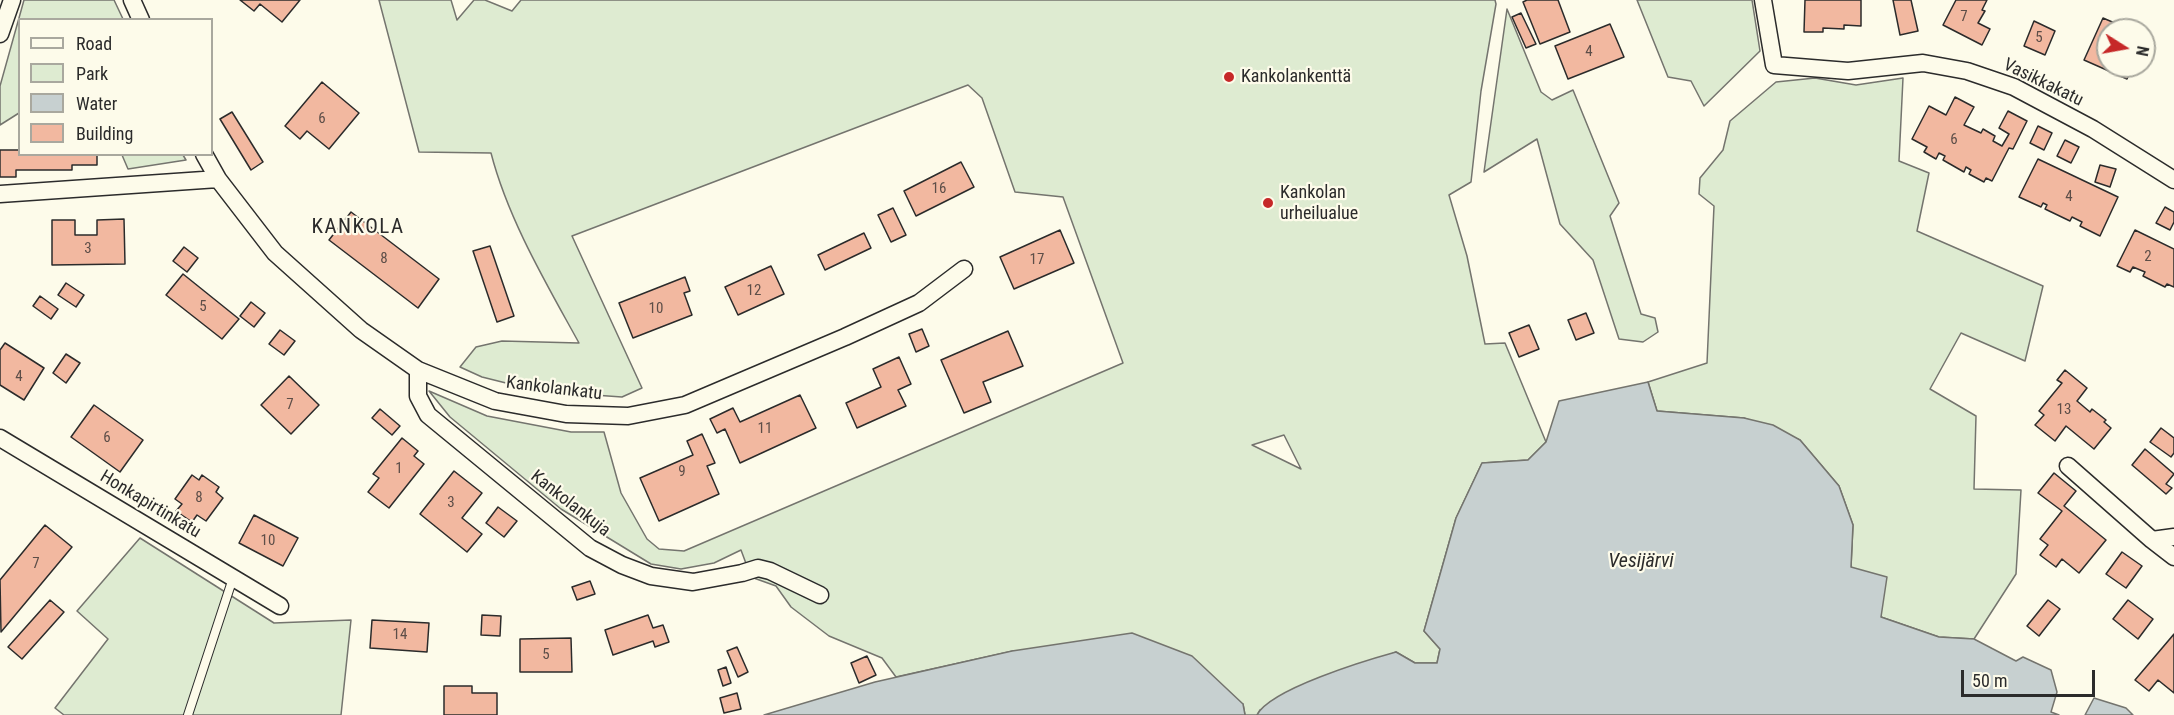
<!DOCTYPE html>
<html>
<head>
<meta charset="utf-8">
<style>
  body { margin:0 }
  #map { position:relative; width:2174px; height:715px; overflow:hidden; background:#fdfbea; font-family:"Roboto Condensed",sans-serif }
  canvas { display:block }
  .legend { position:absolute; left:18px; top:18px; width:195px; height:138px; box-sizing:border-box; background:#fdfbea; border:2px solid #a9a89e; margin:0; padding:8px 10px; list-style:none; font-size:18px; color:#2b2b2b }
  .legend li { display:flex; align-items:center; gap:12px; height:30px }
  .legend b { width:30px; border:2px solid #a9a89e }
  .north { position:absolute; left:2096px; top:18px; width:60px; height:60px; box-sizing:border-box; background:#fdfbea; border:2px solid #a9a89e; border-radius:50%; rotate:101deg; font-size:16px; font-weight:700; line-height:24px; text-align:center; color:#2b2b2b }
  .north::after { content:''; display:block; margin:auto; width:21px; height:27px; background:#c62828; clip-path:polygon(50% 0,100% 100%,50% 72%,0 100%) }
  .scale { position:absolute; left:1961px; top:670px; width:134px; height:27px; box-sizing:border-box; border:3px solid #2b2b2b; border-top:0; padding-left:8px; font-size:18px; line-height:21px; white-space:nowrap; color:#2b2b2b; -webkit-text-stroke:4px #fdfbea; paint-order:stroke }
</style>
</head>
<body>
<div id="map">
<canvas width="2174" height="715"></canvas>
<ul class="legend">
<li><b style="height:8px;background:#fdfbea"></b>Road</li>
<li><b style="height:16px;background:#deebd1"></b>Park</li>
<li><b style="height:16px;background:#c7d0d0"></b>Water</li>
<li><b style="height:16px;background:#f2b8a0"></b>Building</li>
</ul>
<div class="north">N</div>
<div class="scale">50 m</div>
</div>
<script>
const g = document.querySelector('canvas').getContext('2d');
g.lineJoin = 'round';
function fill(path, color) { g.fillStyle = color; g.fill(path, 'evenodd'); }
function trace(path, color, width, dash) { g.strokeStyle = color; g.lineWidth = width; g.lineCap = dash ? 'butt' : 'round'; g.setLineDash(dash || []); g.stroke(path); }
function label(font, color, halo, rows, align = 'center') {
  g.font = font + ' "Roboto Condensed",sans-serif'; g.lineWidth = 4.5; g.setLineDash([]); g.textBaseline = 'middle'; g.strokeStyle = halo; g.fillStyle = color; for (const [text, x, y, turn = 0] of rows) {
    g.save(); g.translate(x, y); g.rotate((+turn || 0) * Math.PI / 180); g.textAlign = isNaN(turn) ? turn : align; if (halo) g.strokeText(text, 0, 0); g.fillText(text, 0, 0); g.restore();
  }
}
const green = new Path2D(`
  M24,0H114L123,19L20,20L19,113L0,125V86Z
  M379,0H451L457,20L474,0H485L512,11L521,0H1495L1496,4L1481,91L1471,182L1449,195L1467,256L1485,344L1505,343L1546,442L1528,460L1482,463L1456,518L1424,631L1440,649L1437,663H1415L1396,652L1260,710L1257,715H1245L1243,704L1013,651L896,677L882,658L829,636L791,607L776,586L751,577L741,550L714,563L681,569L651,564L561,509L450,417L429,391L487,416L571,432H604L621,493L647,539L659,549L684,551L1123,363L1063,197L1015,192L982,98L968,85L572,236L642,388L622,397L538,391L482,377L460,367L476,347L502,341L579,343C546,283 508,219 491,153L419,152ZM1284,435L1301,469L1252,445Z
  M1637,0H1752L1760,51L1704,106L1691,81L1668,77Z
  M1507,9L1541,92L1552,100L1573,90L1619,203L1610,216L1641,314L1655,318L1658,332L1643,342L1619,339L1593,260L1560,224L1537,139L1484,172Z
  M1815,78L1856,85L1903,78L1899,161L1929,173L1917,231L2043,286L2025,361L1961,333L1930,389L1976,416L1974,489L2021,490L2016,574L1974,639L1939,637L1881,617L1851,567L1853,525L1839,486L1800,440L1744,418L1657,411L1648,382L1707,363L1714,206L1699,194L1700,178L1723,150L1730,121L1776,82Z
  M122,155H183L186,160L128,169Z
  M140,538L274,623L351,620L341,715H64L55,708L108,639L77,611Z`);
fill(green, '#deebd1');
trace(green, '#74746e', 1.5);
const water = new Path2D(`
  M1648,382L1657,411L1744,418L1773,425L1800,440L1839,486L1853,525L1851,567L1887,577L1881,617L1939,637L1974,639L2016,661L2023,657L2051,670L2057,692L2051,712L2059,715H1257C1270,689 1367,660 1396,652L1415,663H1437L1440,649L1424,631L1456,518L1482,463L1528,460L1546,442L1559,401Z
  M1132,633L1192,656L1243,704L1245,715H764L875,682L1012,651Z
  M2094,698L2126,708L2133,715H2085Z`);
fill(water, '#c7d0d0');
trace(water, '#74746e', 1.5);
const building = new Path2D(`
  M240,0H300L282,22L260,4L254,11Z
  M1527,0H1558L1570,32L1540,44L1523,2Z
  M1805,0H1861V26L1844,25V29L1823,28V32H1804Z
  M1893,0H1911L1918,31L1900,35Z
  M1956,0H1987L1982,10L1985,11L1978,23L1990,29L1982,45L1943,25Z
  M1521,13L1536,44L1526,48L1512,17Z
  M2103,18L2131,30H2108V66H2133L2127,79L2084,60Z
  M2034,21L2055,31L2045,55L2024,46Z
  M1610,24L1624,57L1568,79L1555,46Z
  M322,82L359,113L329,149L307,131L300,139L285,126Z
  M1955,97L1974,107L1964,125L1981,133L1983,129L1995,136L1993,141L2002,146L2009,134L1999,128L2008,111L2027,121L2013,149L2009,148L1992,181L1986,178L1984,182L1969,174L1971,170L1966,167L1964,172L1943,160L1945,156L1939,153L1936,159L1924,152L1927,147L1912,139L1929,106L1946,115Z
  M232,112L263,162L251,170L220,119Z
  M2038,126L2052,133L2044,150L2030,143Z
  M2065,140L2079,147L2071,163L2057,156Z
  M0,150H20V154H97V165H72V170H16V177H0Z
  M2038,159L2118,197L2100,236L2080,226L2082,222L2072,217L2070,221L2045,209L2047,205L2043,203L2041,207L2019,197Z
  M961,162L974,187L916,216L904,191Z
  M2100,165L2116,169L2110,187L2095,182Z
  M2165,207L2174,212V222L2170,230L2156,223Z
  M893,208L906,235L891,242L878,215Z
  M351,212L439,279L418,308L329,240Z
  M124,219L125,264L52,265V220H75V235H97V220Z
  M1060,230L1074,263L1014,289L1000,257Z
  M2135,230L2174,249V287L2167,284L2165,287L2143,276L2145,272L2133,267L2130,272L2117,266Z
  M864,233L871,248L825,270L818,255Z
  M490,246L514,316L497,322L473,251Z
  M184,247L198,258L187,272L173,261Z
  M771,266L784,294L738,315L725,287Z
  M183,274L239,319L222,339L166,295Z
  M685,277L690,291L684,293L692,315L633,338L619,303Z
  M66,283L84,295L76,307L58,295Z
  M40,296L58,309L51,319L33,306Z
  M251,302L265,313L254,327L240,316Z
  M1586,313L1594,333L1576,340L1568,320Z
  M1529,325L1539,349L1519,357L1509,333Z
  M922,329L929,346L916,352L909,334Z
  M280,330L295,341L284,355L269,344Z
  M1008,331L1023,366L983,382L991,402L964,413L941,360Z
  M5,343L44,368L24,400L0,385V350Z
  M66,354L80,363L66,383L53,373Z
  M899,357L911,384L898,390L906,406L857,428L846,403L881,387L873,369Z
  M2065,370L2087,388L2077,401L2090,412L2092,409L2106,420L2104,422L2111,428L2094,449L2066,426L2055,441L2035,425L2044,415L2039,411L2062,383L2057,380Z
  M289,376L319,405L291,434L261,405Z
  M800,395L816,428L740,463L725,429L717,433L710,419L733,408L740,422Z
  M94,405L143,440L120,472L71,437Z
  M380,409L400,426L392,435L372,418Z
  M2161,428L2174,438V453L2171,457L2150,442Z
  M702,434L715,463L707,466L719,494L659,521L640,478L693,455L687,441Z
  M402,438L418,451L414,456L424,464L389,508L368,492L379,478L373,474Z
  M2145,449L2174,474L2166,484L2172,488L2166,494L2132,465Z
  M454,471L482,493L462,518L482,534L467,552L420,514Z
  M2054,473L2076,491L2064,506L2106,540L2079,573L2062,559L2056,567L2040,555L2048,545L2040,539L2062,511L2038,493Z
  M192,475L199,480L202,475L219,487L216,492L223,498L206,521L197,515L192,522L176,511L182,504L175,499Z
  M498,507L517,521L504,537L486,523Z
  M254,515L298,538L283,566L239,543Z
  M45,525L72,547L1,632L0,580Z
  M2122,552L2142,566L2126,588L2106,574Z
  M590,581L595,594L577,600L572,587Z
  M50,600L64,612L22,659L8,647Z
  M2048,600L2060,609L2039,636L2027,626Z
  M2128,600L2153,619L2138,639L2113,619Z
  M482,615L501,616L500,636L481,635Z
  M648,615L653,628L663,625L669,642L655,647L653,641L613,655L605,630Z
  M372,620L429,623L427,652L370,648Z
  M2174,634V693L2158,680L2149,691L2135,680Z
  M571,638L572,672H520V639Z
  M737,647L748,672L738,677L727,651Z
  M867,656L876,675L859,683L851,663Z
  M726,667L731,683L723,686L718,670Z
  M444,686H472V693H497V715H444Z
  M737,693L741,709L724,713L720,698Z`);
fill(building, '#f2b8a0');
trace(building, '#2b2b2b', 1.5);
const lane = new Path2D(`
  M188,715L233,578`);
const street = new Path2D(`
  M132,0L141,20
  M1763,0L1774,65L1848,71L1923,63L1967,71L2014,87L2093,129L2174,180
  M0,34L12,0
  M204,154L218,179L275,253L361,330L418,370L495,401L566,414L628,416L685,405L845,337L919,303L964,269
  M0,194L218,179
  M418,370V396L428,415L590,548L622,565L651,576L693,582L742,573L758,568L770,571L820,595
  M0,438L280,606
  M2068,466L2152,540L2174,537
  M2152,540L2174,557`);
trace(lane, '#2b2b2b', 10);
trace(street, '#2b2b2b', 19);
trace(lane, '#fdfbea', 8);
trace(street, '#fdfbea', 16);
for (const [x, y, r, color] of [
  [1229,77,6,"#c62828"],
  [1268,203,6,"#c62828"]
]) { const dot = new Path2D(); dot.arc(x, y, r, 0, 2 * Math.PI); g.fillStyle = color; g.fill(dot); trace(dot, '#fdfbea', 2); }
label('15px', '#5d4e48', null, [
  ["7",1964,17],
  ["5",2039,38],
  ["4",1589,52],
  ["6",322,119],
  ["6",1954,140],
  ["16",939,189],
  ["4",2069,197],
  ["3",88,249],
  ["2",2148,257],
  ["8",384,259],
  ["17",1037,260],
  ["12",754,291],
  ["5",203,307],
  ["10",656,309],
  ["4",19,377],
  ["7",290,405],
  ["13",2064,410],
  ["11",765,429],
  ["6",107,438],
  ["1",399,469],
  ["9",682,472],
  ["8",199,498],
  ["3",451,503],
  ["10",268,541],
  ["7",36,564],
  ["14",400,635],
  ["5",546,655]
]);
label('18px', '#2b2b2b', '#fdfbea', [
  ["Kankolankenttä",1241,77],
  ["Kankolan",1280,193],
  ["urheilualue",1280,214]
], 'left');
label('18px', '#2b2b2b', '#fdfbea', [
  ["Vasikkakatu",2043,83,26],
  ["Kankolankatu",554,389,7],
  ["Kankolankuja",570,504,38],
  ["Honkapirtinkatu",150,505,31]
]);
label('italic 20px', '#2b2b2b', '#fdfbea', [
  ["Vesijärvi",1641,562]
]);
g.letterSpacing = '1.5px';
label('21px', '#2b2b2b', '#fdfbea', [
  ["KANKOLA",358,228]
]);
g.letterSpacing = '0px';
</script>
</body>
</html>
